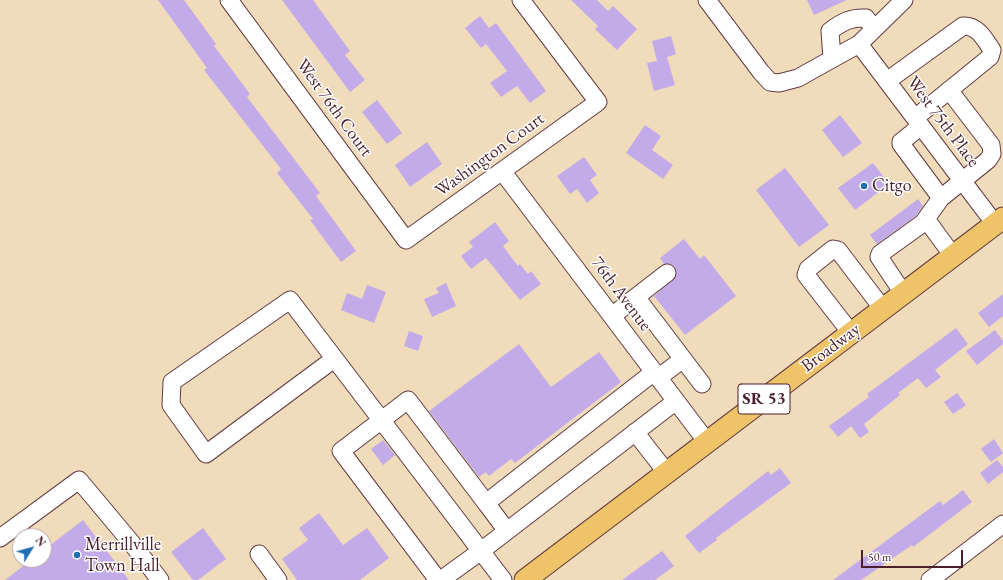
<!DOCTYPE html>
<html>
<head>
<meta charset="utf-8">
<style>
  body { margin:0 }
  #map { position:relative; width:1003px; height:580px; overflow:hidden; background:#f0dcbb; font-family:"EB Garamond",serif }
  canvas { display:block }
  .north { position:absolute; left:12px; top:528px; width:40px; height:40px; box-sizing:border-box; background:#fff; border:1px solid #b7a5aa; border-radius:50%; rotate:53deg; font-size:11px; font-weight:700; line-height:16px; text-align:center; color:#4a1f2b }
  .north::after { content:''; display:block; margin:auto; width:14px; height:18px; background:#1f6fb2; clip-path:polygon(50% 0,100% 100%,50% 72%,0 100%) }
  .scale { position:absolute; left:861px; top:550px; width:102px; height:18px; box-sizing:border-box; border:2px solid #4a1f2b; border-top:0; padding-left:5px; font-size:12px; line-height:14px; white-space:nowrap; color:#4a1f2b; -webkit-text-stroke:3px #fff; paint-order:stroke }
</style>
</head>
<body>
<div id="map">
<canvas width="1003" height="580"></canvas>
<div class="north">N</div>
<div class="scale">50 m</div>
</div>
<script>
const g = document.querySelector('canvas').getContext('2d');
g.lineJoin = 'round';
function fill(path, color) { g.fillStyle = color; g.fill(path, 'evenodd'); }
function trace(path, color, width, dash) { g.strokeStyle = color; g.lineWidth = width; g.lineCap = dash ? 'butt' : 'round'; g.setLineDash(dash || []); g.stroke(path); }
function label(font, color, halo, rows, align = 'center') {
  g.font = font + ' "EB Garamond",serif'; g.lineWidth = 3; g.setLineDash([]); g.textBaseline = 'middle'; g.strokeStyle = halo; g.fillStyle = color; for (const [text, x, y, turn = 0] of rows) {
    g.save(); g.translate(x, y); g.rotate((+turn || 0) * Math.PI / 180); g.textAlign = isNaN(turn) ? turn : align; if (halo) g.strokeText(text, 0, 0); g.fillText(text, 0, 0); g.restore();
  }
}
fill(new Path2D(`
  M158,0H184L216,44L214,46L250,94L247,97L320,193L316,196L356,251L341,262L310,220L313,219L277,173L281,169L204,70L207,68Z
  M282,0H313L350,51L345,55L365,80L350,92Z
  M571,0H597L608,11L613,6L637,29L617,50L595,29L598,26Z
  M807,0H847L814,15Z
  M480,16L489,28L496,23L546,91L530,103L517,86L501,97L490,83L507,71L486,44L481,48L465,28Z
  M671,36L676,54L667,57L675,85L654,91L647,63L657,61L652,41Z
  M377,100L402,133L387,144L362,112Z
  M840,115L862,143L843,157L822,130Z
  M645,125L661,136L652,150L673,165L663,179L626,153Z
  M427,142L442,164L410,187L395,165Z
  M584,157L597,175L590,180L599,193L587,203L577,189L570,194L557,176Z
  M873,163L889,184L855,210L838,188Z
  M785,168L829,225L799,247L756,190Z
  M918,199L923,206L916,216L877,244L870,235Z
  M495,222L509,241L503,246L518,266L520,264L528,274L531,271L541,284L520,300L486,258L471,269L461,256L473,247L469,242Z
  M684,239L700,259L704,255L736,296L685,335L654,296L676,276L675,267L670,264H664L660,258Z
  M446,283L456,306L432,317L424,299L439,293L436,288Z
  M367,285L386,292L374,323L341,310L347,293L362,299Z
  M1003,294V316L989,327L978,313Z
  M956,328L968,344L935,370L941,377L926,388L918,378L898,393L900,395L864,424L869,432L860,438L851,426L838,437L829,426L869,397L867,394Z
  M995,330L1003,341V344L977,365L966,351Z
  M409,331L423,336L418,351L404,346Z
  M519,344L551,387L599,352L621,382L515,463L511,459L489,476L486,472L479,477L429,411Z
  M957,393L966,405L953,414L944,402Z
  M994,439L1003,453L991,462L981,449Z
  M383,440L395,455L383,465L371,449Z
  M997,460L1003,467V472L988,484L980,473Z
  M780,468L791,483L716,538L717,540L699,553L685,536L768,471L771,475Z
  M963,490L972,502L913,547L912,545L861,580H833L940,501L943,505Z
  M319,513L343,545L367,528L389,558L360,580H297L282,559L308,540L299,528Z
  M83,520L129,580H5L31,560H44V550Z
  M203,528L226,559L198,580H193L171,552Z
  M662,551L674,566L655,580H622Z`), '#c2abe8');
const minor = new Path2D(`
  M229,0L406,240L598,102L521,0
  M707,0L761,72L770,82L779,83L798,78L859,44L904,0
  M859,44L995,224
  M832,59L830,31C842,22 851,17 866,18L874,29
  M887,81L963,26C978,25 985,40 992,50L990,57L915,118
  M921,126L901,142V144L941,198
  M502,171L707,442
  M926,219L953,256
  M903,293L879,257L880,254L923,223L941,198L988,160L992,154L991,145L949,90
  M636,297L667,273
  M612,316L636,297L702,384
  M851,333L806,275L808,269L833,249L838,250L883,309
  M334,359L206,454L171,405L172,382L290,300L503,580
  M658,378L683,359
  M635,432L667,473
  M507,531L486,503L654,372
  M0,538L79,480L130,541L160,580
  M259,554L278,580
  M438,580L341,451L408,400L486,503
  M441,580L481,551L676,401
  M930,580L1003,524`);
const major = new Path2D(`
  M525,580L1003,218`);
trace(minor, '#633b41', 19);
trace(major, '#633b41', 23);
trace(minor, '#fff', 17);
trace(major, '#efc469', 21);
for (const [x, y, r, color] of [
  [864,186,4,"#1f6fb2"],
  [77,555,4,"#1f6fb2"]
]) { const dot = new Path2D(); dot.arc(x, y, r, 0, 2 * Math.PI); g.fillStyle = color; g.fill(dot); trace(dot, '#fff', 1.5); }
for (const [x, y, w] of [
  [764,399,52]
]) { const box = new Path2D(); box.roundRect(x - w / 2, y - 15, w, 30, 3); g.fillStyle = '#fff'; g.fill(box); trace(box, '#4a1f2b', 1); }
label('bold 17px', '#4a1f2b', null, [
  ["SR 53",764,399]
]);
label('18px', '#4a1f2b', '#fff', [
  ["West 76th Court",334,108,54],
  ["West 75th Place",943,122,53],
  ["Washington Court",490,155,-36],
  ["76th Avenue",621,294,53],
  ["Broadway",831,348,-37]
]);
label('18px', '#4a1f2b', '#fff', [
  ["Citgo",872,186],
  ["Merrillville",85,545],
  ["Town Hall",85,566]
], 'left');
</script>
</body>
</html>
